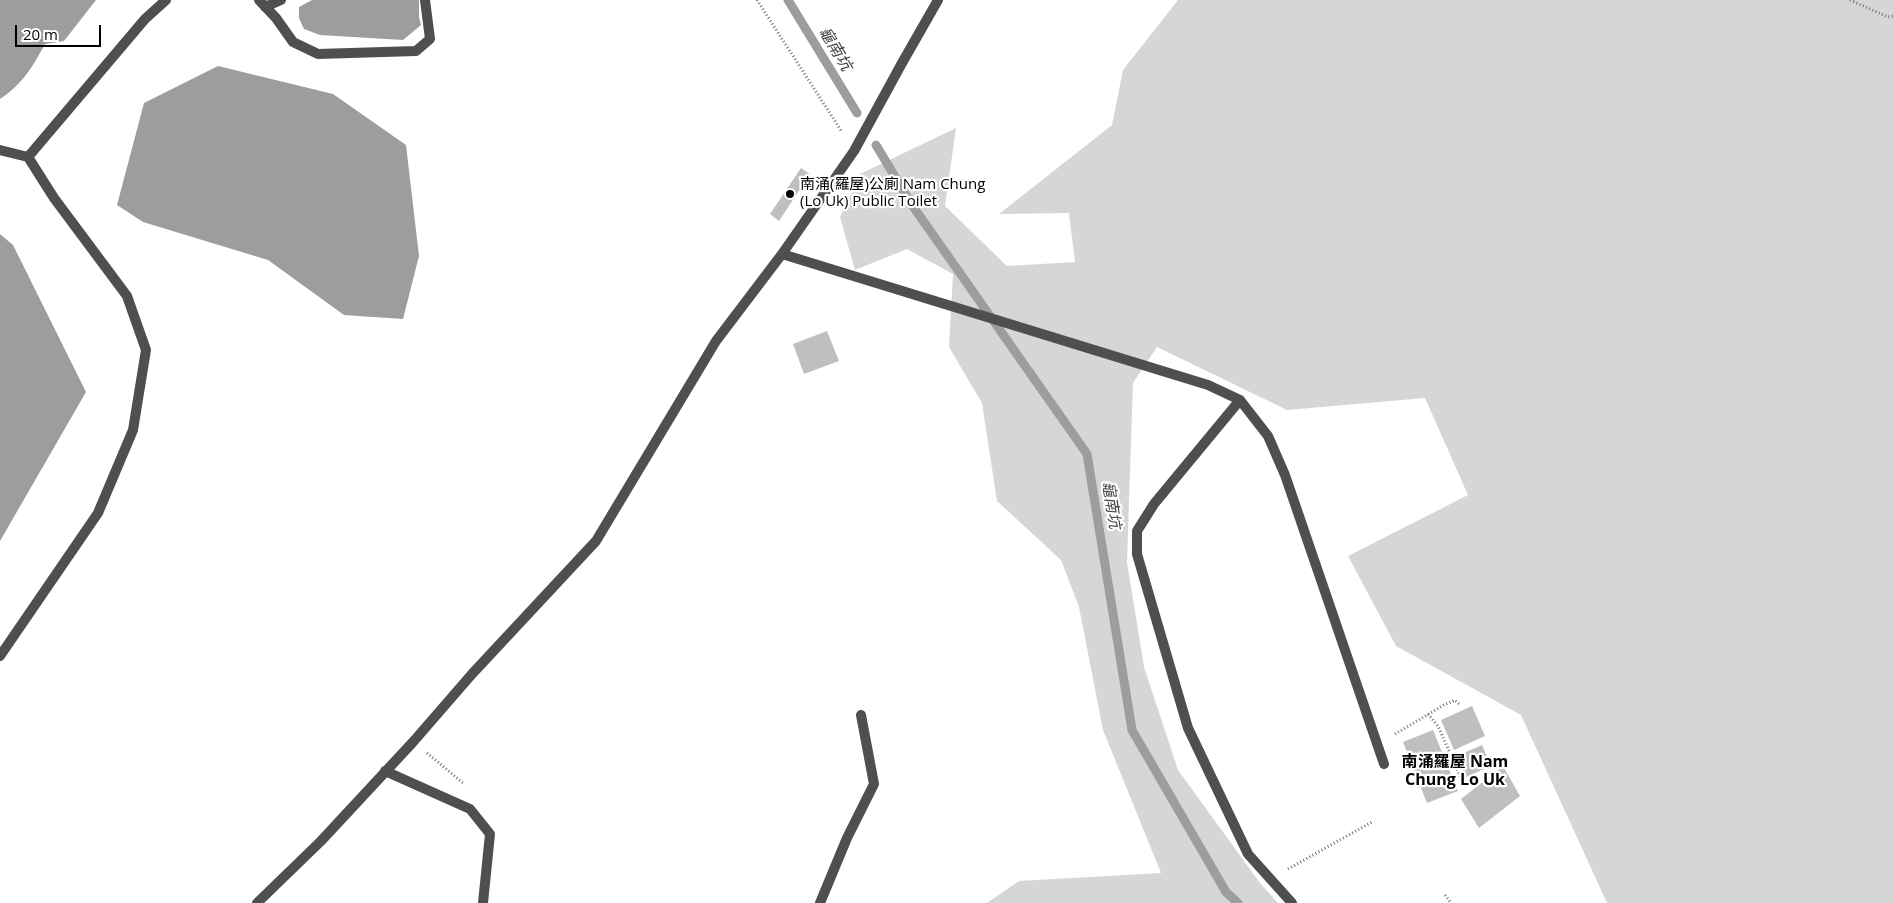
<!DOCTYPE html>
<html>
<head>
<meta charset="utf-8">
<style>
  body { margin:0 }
  #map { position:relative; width:1894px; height:903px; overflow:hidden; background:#fff; font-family:"Open Sans",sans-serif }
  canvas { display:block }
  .scale { position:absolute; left:15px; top:25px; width:86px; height:22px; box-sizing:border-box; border:2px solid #000; border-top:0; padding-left:6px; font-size:15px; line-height:18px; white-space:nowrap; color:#000; -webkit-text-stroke:4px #fff; paint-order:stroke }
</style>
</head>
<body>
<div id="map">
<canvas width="1894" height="903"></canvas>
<div class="scale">20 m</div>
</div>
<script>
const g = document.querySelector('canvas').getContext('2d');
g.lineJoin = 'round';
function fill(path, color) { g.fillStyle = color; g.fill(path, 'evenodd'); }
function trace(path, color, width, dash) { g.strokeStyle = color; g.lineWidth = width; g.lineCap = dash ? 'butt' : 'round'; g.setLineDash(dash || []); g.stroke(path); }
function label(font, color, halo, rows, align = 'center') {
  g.font = font + ' "Open Sans","Noto Sans SC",sans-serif'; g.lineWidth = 4.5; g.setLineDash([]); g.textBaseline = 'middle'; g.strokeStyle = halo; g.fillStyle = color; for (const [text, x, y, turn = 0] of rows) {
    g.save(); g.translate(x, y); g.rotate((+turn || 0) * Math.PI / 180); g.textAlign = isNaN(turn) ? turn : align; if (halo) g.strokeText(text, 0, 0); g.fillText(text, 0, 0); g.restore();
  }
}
fill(new Path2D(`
  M1178,0H1894V903H1607L1521,715L1396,646L1348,556L1468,495L1425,398L1287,410L1157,347L1133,383L1127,562L1144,667L1178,770L1260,883L1278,903H987L1019,881L1161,873L1103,730L1079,607L1061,560L997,501L982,403L949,347L953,274L907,249L855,270L840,217L860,174L956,128L945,206L1007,266L1075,262L1069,213L999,214L1112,125L1123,70Z`), '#d6d6d6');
fill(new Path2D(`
  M0,0H96L64,41L45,44C33,66 22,85 0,99Z
  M312,0H419V17L421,25L403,40L320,35L304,29L299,18V7Z
  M218,66L333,94L406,145L419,256L403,319L344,315L268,260L143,222L117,205L144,103Z
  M0,234L13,245L86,392L0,541Z`), '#9d9d9d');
trace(new Path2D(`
  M788,0L857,113
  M876,145L912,205L1087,454L1132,730L1226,892L1238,903`), '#9d9d9d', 9);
fill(new Path2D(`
  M801,168L810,174L779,221L770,214Z
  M827,331L839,361L804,374L793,344Z
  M1472,706L1485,736L1454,750L1441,720Z
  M1433,730L1458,791L1427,803L1403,742Z
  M1482,745L1491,766L1464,778L1459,755Z
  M1503,766L1520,796L1479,828L1461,799Z`), '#bfbfbf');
trace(new Path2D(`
  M757,0L842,132
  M1850,0L1888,17L1894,16
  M1428,714L1438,726L1464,785
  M1395,734L1444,705L1455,700L1459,704
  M427,753L463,783
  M1288,869L1372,822
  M1445,895L1451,903`), '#717171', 3, [1, 2.5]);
trace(new Path2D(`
  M259,0L276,18L293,42L318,54L416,51L430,39L425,0
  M265,7L281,0
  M28,157L145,19L166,0`), '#4f4f4f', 10);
trace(new Path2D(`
  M0,150L28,157L54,198L127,296L146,350L133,430L98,513L0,656
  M782,254L1208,385L1240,400L1268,436L1285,475L1384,764
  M1240,400L1154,504L1137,531V554L1188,728L1248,854L1292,903
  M385,771L470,809L490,834L483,903
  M257,903L321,841L413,742L472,674L596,541L716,341L782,254L854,151L902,63L938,0
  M820,903L847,838L874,784L861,715`), '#4f4f4f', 10);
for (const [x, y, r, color] of [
  [790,194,5,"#000"]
]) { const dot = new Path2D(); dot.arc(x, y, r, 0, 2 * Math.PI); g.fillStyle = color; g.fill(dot); trace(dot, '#fff', 2); }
label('15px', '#000', '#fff', [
  ["南涌(羅屋)公廁 Nam Chung",800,185],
  ["(Lo Uk) Public Toilet",800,202]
], 'left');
label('italic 16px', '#3e3e3e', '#fff', [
  ["龜南坑",835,49,59],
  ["龜南坑",1111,505,81]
]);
label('bold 16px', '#000', '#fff', [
  ["南涌羅屋 Nam",1455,762],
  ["Chung Lo Uk",1455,780]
]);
</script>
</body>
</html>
